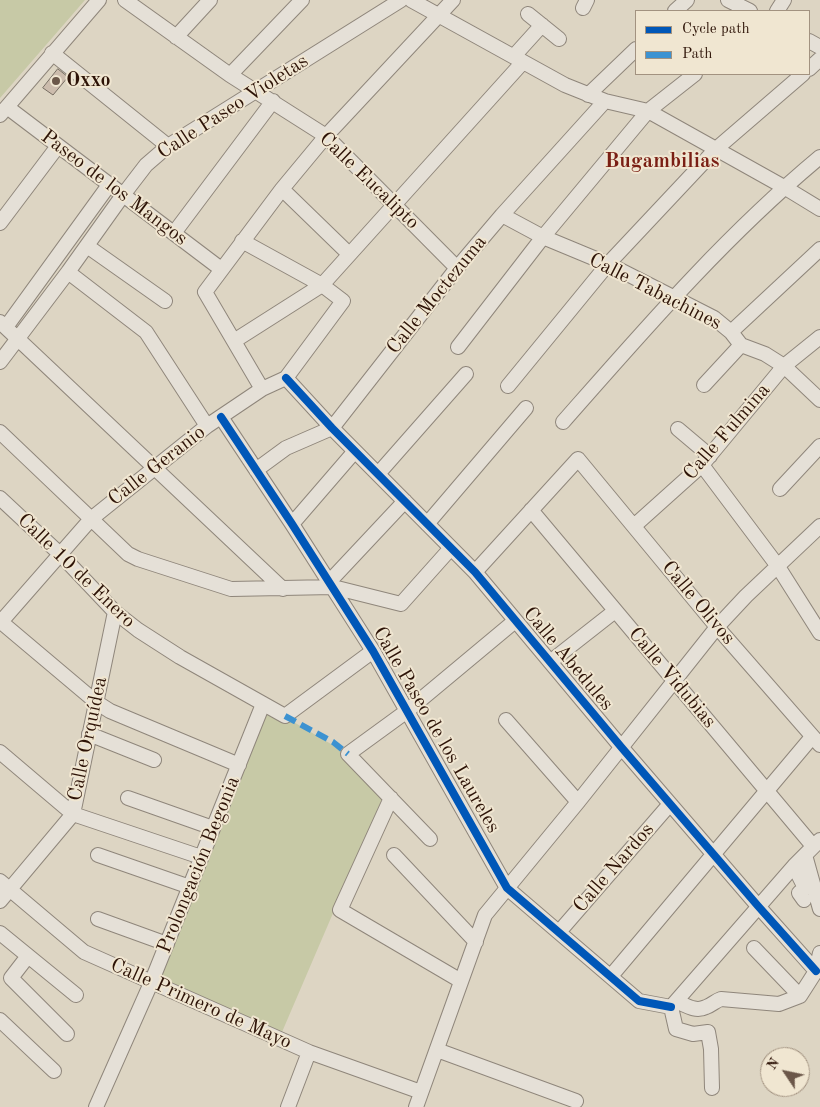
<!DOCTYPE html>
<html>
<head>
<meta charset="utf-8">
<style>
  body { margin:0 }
  #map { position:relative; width:820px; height:1107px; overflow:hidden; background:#ddd5c3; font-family:"Old Standard TT",serif }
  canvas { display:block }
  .legend { position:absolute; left:635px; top:10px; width:175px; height:65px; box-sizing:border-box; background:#f0e6d1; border:1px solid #a29280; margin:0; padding:6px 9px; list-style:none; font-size:15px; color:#2d1307 }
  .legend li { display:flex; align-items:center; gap:10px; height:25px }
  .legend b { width:25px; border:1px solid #a29280 }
  .north { position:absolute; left:760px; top:1047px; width:50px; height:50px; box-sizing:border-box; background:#f0e6d1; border:1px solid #a29280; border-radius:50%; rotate:304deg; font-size:14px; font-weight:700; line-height:20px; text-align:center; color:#2d1307 }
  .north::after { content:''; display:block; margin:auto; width:18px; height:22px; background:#6b5749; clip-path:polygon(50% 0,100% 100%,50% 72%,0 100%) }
</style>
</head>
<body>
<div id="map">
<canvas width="820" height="1107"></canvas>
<ul class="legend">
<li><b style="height:6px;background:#0057b8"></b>Cycle path</li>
<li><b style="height:6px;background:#3c92d1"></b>Path</li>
</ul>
<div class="north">N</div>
</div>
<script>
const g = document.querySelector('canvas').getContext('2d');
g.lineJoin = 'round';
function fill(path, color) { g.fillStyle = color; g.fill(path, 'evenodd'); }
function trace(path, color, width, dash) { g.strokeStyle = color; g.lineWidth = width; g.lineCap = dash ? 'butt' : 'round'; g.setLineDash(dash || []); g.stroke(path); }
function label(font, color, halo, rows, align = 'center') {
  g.font = font + ' "Old Standard TT",serif'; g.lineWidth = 4; g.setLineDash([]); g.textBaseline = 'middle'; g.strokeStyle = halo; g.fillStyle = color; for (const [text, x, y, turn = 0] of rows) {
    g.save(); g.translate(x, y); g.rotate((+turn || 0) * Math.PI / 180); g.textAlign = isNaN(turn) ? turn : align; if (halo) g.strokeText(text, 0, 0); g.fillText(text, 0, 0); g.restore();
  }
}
fill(new Path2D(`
  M0,0H85L0,98Z
  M263,704L348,754L385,792L279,1039L151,983Z`), '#c7c9a6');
const building = new Path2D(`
  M58,69L68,77L53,95L43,88Z`);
fill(building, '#ccbcad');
trace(building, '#766d62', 1);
const minor = new Path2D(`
  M125,0L230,75L326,136L457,268
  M411,0L565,85L605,101L648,111L784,187L820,209
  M728,0L750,11
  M583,8L587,0
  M675,11L687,0
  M777,11L784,0
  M528,14L559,39
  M176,37L210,0
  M809,41L820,47
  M52,53L168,146
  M514,56L542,25
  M809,69L820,59
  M230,75L302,0
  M588,95L636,49
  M7,107L221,269
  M0,115L99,0
  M282,189L349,254
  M502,215L543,237L608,264L714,318L731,332L741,345L765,354L784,366L820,400
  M0,223L58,146
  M174,233L273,101
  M87,246L165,301
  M68,272L146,332L207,426
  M0,322L283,589
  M6,327L109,185
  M731,332L820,249
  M234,341L322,285L523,62
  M458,347L543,237L648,111L695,74
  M0,362L68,272L123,195L146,165L168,146L401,0
  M286,378L332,428L475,572L622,748L758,906L816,971
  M704,385L741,345
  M508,386L608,264L716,149L803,74
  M262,389L205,292L282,189L326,136L453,0
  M221,417L292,524L373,651L507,888L639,1001L671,1007
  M563,422C644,330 725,236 820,157
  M678,429L710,456
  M0,432L128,554L138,559L231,589L333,587L401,604L451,548
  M702,465L777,565L820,633
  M256,470L286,448L332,428L457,268L502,215L605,101
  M378,474L466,374
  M780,489L820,446
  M0,498L60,554L115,612L138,630L180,657L285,716L373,651
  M531,510L813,846
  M292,524L355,451
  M427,524L526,408
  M634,526L702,465L784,366L820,337
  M475,572L578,459L717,627L820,745
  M329,582L405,501
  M0,621L96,702L110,711L239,765
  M0,623L91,519L207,426L262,389L286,378L343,301L322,285L242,241
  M550,662L615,611
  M506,720L578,802
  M89,734L154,760
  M0,752L73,814L201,857
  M128,798L213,828
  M391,798L340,910L461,981
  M430,839L348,754L407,711L515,621
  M98,855L190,887
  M394,855L476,942
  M805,855L820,909
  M794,866L805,888L799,893L804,900
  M0,881L84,952L309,1052L421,1092
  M0,901L73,814L115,612
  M98,919L167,944
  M559,932L670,804
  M0,933L76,995
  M754,948L800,996
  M28,956L11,978L67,1034
  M611,976L812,737
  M678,1002C687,1006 696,1012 706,1007C712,1005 715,1001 721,999L779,1004L800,996L816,971L820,953
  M671,1007L794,866L820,840
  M671,1007L676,1029L693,1034L708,1032L711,1049L712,1088
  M0,1020L54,1071
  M437,1050L576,1101
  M96,1107L151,983L263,704
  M288,1107L309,1052
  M416,1107L485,915L578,802L717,627L746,596L820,526`);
trace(minor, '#8f867b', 16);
trace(minor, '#e5e0d7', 14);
trace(new Path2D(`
  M285,716L333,742L348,754`), '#3c92d1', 6, [12, 6]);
trace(new Path2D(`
  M286,378L332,428L475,572L622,748L758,906L816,971
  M221,417L292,524L373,651L507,888L639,1001L671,1007`), '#0057b8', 8);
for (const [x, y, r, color] of [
  [56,81,5,"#6b5749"]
]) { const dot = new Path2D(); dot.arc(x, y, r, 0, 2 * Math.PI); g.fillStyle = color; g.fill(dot); trace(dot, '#f0e6d1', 2); }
label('bold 20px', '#2d1307', '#f0e6d1', [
  ["Oxxo",66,81]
], 'left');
label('20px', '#2d1307', '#f0e6d1', [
  ["Calle Paseo Violetas",233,107,-33],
  ["Calle Eucalipto",369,181,44],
  ["Paseo de los Mangos",114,188,37],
  ["Calle Tabachines",655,292,27],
  ["Calle Moctezuma",437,295,-51],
  ["Calle Fulmina",727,432,-49],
  ["Calle Geranio",157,466,-38],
  ["Calle 10 de Enero",76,571,44],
  ["Calle Olivos",698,603,50],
  ["Calle Abedules",568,659,50],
  ["Calle Vidubias",672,678,50],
  ["Calle Paseo de los Laureles",436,730,60],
  ["Calle Orquídea",88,739,-78],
  ["Prolongación Begonia",199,865,-68],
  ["Calle Nardos",614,868,-49],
  ["Calle Primero de Mayo",201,1004,24]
]);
label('bold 21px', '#7a1f14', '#f0e6d1', [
  ["Bugambilias",662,161]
]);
</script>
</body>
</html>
